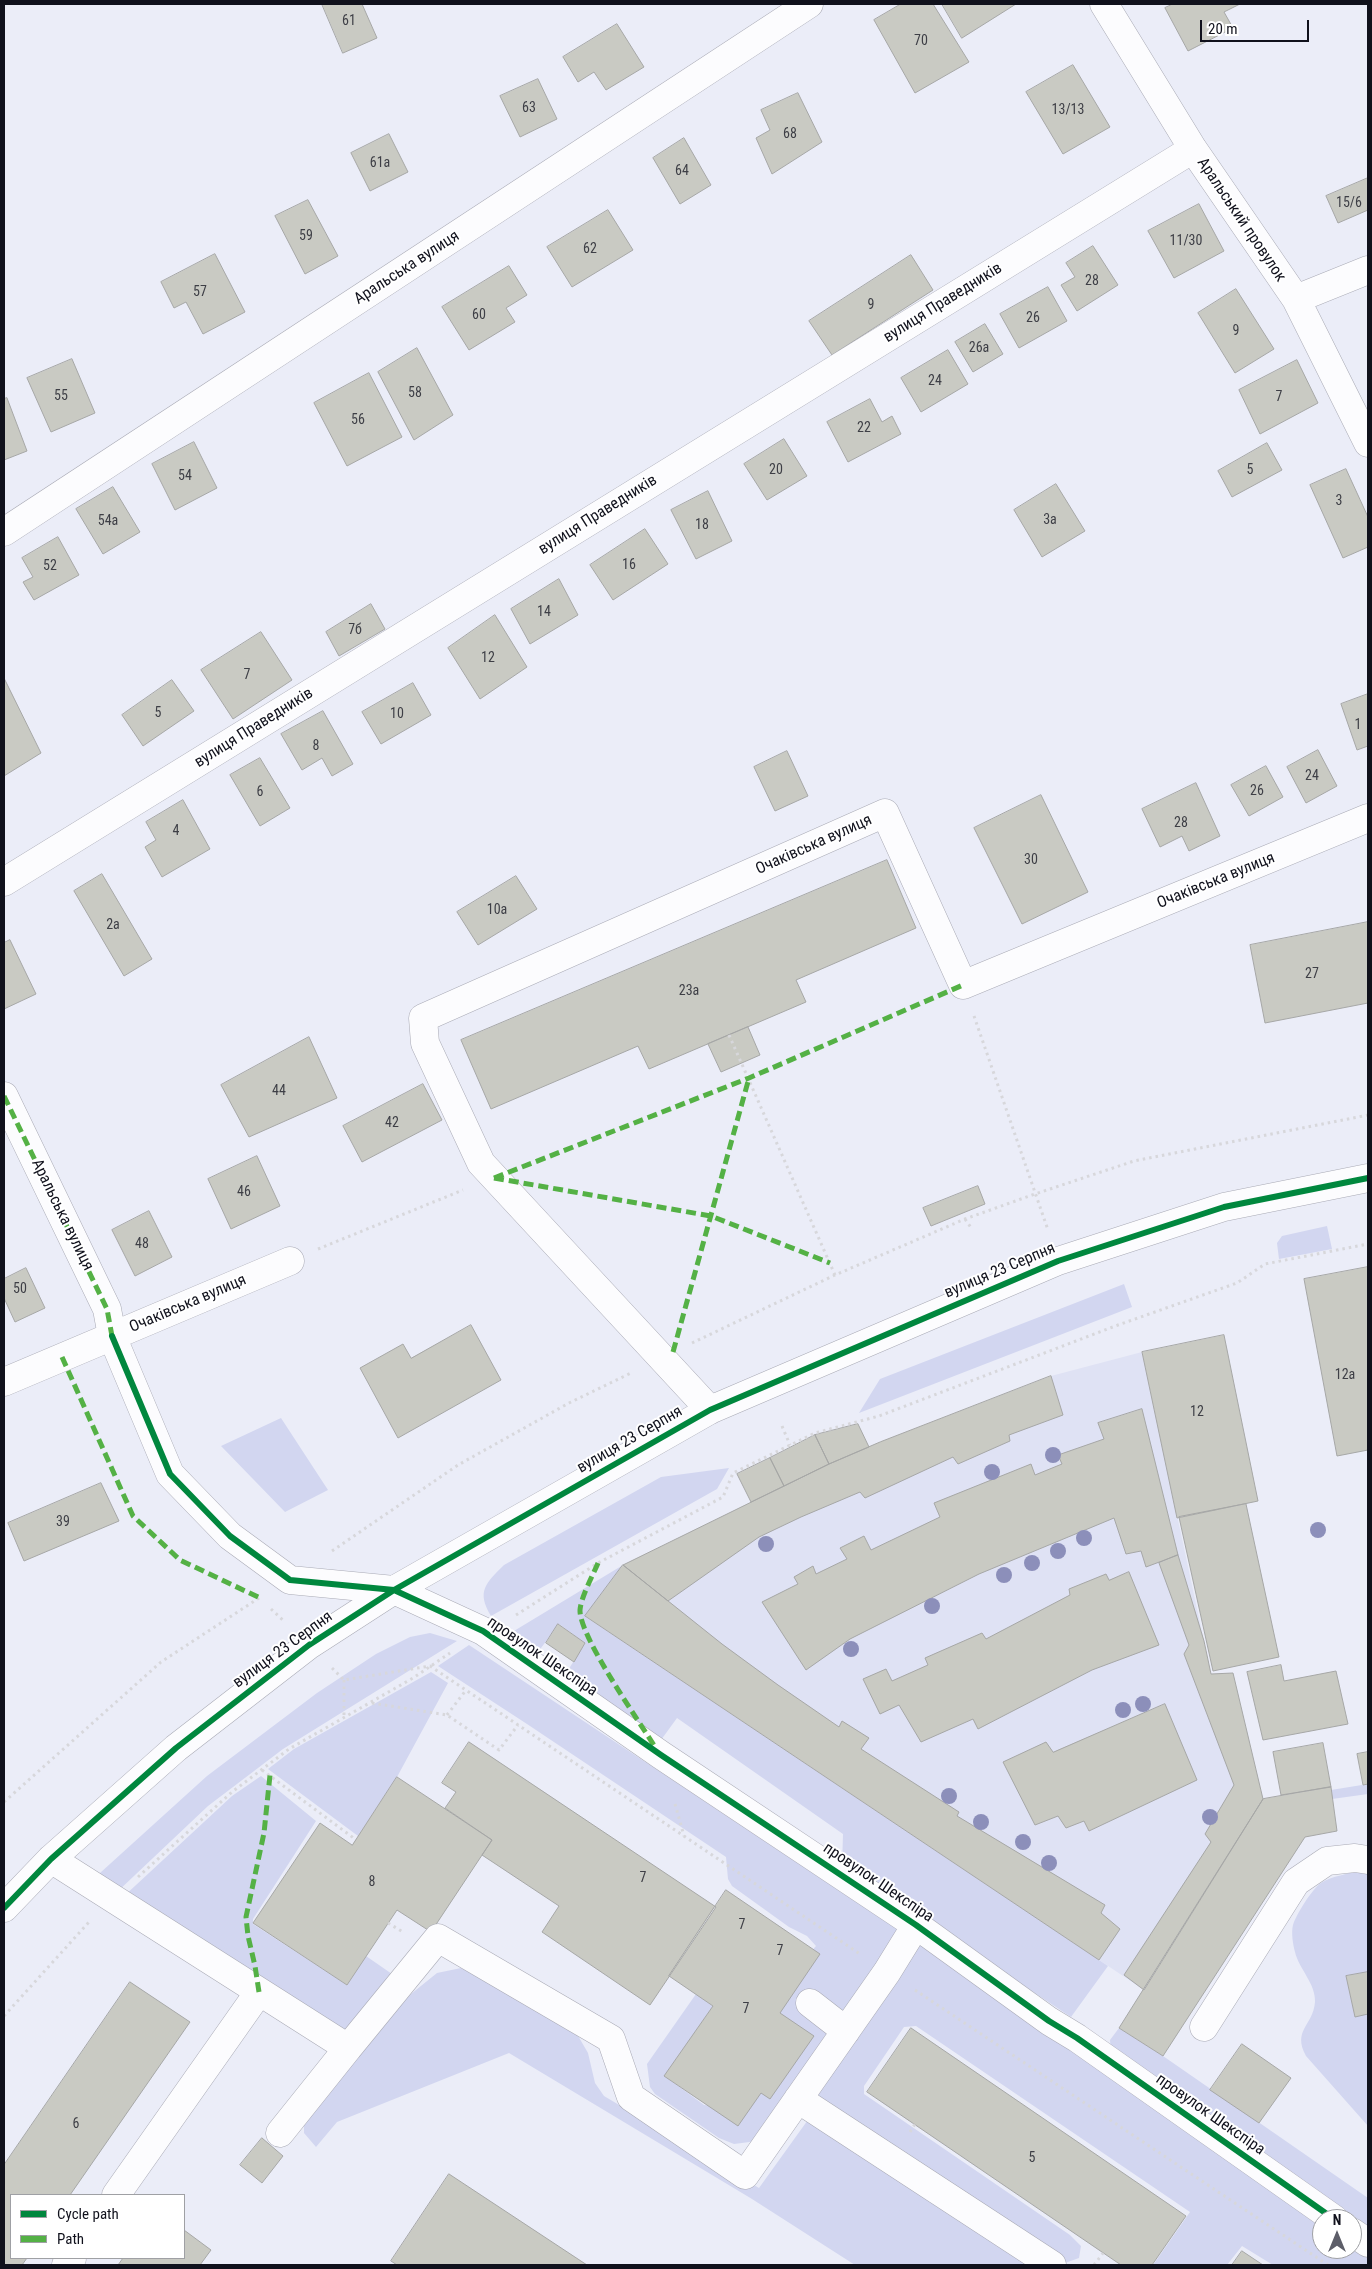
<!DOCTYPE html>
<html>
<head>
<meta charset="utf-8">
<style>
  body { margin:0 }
  #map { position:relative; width:1372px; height:2269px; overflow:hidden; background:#ebedf8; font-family:"Roboto Condensed",sans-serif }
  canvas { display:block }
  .frame { position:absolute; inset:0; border:5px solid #10111c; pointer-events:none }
  .legend { position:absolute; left:10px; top:2194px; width:175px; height:65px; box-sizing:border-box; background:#fff; border:1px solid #9fa0a4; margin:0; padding:6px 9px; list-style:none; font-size:15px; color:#10111c }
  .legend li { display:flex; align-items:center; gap:10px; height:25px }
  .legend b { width:25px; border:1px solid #9fa0a4 }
  .north { position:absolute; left:1312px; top:2209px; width:50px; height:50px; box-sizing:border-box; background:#fff; border:1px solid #9fa0a4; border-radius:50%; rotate:0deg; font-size:14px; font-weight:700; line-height:20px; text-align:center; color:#10111c }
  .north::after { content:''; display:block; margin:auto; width:18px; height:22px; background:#5d5e69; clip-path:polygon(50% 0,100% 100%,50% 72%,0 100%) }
  .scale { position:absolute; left:1200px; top:20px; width:109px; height:22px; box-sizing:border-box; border:2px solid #10111c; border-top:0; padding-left:6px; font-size:15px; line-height:18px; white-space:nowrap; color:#10111c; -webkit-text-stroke:4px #fff; paint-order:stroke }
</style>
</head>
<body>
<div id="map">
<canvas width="1372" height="2269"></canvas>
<div class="frame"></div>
<ul class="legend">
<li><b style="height:6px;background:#00873e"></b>Cycle path</li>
<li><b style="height:6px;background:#54b145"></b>Path</li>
</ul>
<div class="north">N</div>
<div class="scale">20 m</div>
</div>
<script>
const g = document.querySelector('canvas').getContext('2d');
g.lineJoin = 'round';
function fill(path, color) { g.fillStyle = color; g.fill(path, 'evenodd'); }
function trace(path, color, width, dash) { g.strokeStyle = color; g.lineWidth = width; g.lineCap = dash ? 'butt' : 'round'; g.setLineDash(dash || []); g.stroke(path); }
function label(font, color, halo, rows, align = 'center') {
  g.font = font + ' "Roboto Condensed",sans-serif'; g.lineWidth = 4; g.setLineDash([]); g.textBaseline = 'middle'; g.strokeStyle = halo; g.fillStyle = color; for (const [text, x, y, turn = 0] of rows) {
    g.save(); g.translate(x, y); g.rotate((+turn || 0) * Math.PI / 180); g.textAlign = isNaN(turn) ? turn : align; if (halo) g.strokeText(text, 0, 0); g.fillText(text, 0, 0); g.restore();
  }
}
fill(new Path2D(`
  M1142,1352L1211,1674L1233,1673L1263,1799L1144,1990L585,1616L623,1565L869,1447L1051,1376Z`), '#dfe2f4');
fill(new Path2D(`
  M1327,1226L1332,1249L1279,1259L1277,1243L1282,1236Z
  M1124,1284L1132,1307L859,1413L880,1379Z
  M281,1418L328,1490L285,1512L221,1446Z
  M729,1468L717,1489L491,1616C476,1591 486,1583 504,1565L661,1477Z
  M623,1565L586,1617L1108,1966L1071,2017L887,1895L842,1867L843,1834L677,1718L661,1740L565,1675L585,1643L559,1624L538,1652L509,1634Z
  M430,1633L457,1641L283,1749L208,1806L116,1893L101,1882L100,1873L207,1776L317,1693L376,1654L410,1637Z
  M469,1645L900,1931L757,2141L734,2144L719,2138L655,2094L650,2087L647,2064L696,1994L713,2006L665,2076L704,2105L734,2109L777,2001L794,1971L816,1946L807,1936L789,1927L732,1886L728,1879L726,1857L527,1724L438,1666Z
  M431,1672L448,1683L397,1777L358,1836L268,1769L294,1749Z
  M261,1776L316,1821L253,1919V1924L347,1985L366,1956L392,1974L346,2041L122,1898L232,1796Z
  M1368,1784V1794L1332,1799L1331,1790Z
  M1361,1870L1368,1871V2126L1306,2056C1292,2030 1313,2026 1315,2002C1316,1984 1299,1969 1295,1952C1293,1945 1291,1932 1293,1925C1296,1915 1312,1889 1321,1883C1332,1876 1348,1874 1361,1870Z
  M913,1940L1322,2225V2249H1352V2246L1368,2257V2265H1273L1242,2246L1227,2265H1153L1190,2212L916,2026L904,2027L864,2086V2094L1070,2235L1081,2246L1079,2258L1065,2263L814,2099Z
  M461,1968L487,1980L577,2034L588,2053L595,2083L604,2096L759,2188L810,2117L1031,2265H855L752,2199L509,2053L337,2122L316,2147L304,2133V2123L316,2100L411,1994L437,1973Z
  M1119,2028L1163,2056L1368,2198V2232L1111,2051L1110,2040Z`), '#d2d6f0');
const building = new Path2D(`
  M322,4H362L377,38L343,53Z
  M901,4H933L969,62L915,93L874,20Z
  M942,4H1016L962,38Z
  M1173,4H1240L1224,12L1233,28L1188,51L1165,8Z
  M617,24L644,67L606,90L594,72L578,82L563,57Z
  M1073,65L1110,127L1063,154L1026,92Z
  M538,79L557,119L520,137L500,96Z
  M798,93L822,142L772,174L756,138L770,130L761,110Z
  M389,134L408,172L370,191L351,153Z
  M684,138L711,185L680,204L653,158Z
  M1368,178V210L1338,223L1326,196Z
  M308,200L338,256L305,274L275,216Z
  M1199,204L1224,251L1174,278L1148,231Z
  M608,210L633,250L572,287L547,247Z
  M1093,246L1118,285L1077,311L1061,285L1075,277L1066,263Z
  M215,254L245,312L203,334L186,302L174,308L161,282Z
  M911,255L933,290L832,355L809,321Z
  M509,266L527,295L506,308L515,322L469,350L442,307Z
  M1048,287L1067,321L1019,348L1000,314Z
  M1236,289L1274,349L1235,373L1198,313Z
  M985,324L1003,354L973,372L955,342Z
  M417,348L453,415L414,440L378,372Z
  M948,350L968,384L921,412L901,378Z
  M72,359L95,413L51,432L27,378Z
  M1297,360L1318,403L1260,434L1239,390Z
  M369,373L402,437L347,466L314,403Z
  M7,398L27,451L4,460V399Z
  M870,399L882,422L892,416L901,434L848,462L827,422Z
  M784,439L807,476L767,500L744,464Z
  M194,442L217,488L175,510L152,464Z
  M1267,443L1282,470L1232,497L1218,471Z
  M1346,469L1368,517V547L1343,558L1310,485Z
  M1056,484L1085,531L1042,557L1014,510Z
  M113,487L140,532L103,554L76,509Z
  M708,491L732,541L696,559L671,510Z
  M645,529L668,564L613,600L590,565Z
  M58,537L79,575L34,600L23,582L33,577L22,558Z
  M559,579L578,615L530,644L511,609Z
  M371,604L385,629L339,656L326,632Z
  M495,615L527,667L480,699L448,648Z
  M261,632L292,680L233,719L201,670Z
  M4,678L41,753L4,776Z
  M172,680L194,711L143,746L122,715Z
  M413,683L431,715L381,744L362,712Z
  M1368,694V746L1357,750L1341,704Z
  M323,711L353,764L332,776L322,758L302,770L281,734Z
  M1318,750L1337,786L1306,803L1287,767Z
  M787,751L808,796L775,811L754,767Z
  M260,758L290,808L260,826L230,775Z
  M1266,766L1283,797L1249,816L1231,785Z
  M1196,783L1220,836L1189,851L1182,836L1160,847L1142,809Z
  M1041,795L1088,892L1022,924L974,828Z
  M183,800L210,849L162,877L145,847L156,840L146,822Z
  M887,860L916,928L796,980L806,1002L649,1069L638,1046L491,1109L461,1040Z
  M102,874L152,959L124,976L74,891Z
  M516,876L537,909L478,945L457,912Z
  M1368,922V1003L1265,1023L1250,945Z
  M10,940L36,994L4,1009V943Z
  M748,1027L760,1055L721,1072L708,1044Z
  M309,1037L337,1098L249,1137L221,1085Z
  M423,1084L442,1120L362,1162L343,1126Z
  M257,1156L280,1206L231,1229L208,1179Z
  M978,1186L985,1204L931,1226L923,1208Z
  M149,1211L172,1257L135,1276L112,1230Z
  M1368,1267V1450L1337,1456L1304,1279Z
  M26,1268L45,1308L15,1322L4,1298V1279Z
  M471,1325L501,1380L398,1438L360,1368L403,1344L411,1358Z
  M1224,1335L1258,1501L1177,1518L1142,1352Z
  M1051,1376L1063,1415L1009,1435L1010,1441L958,1464L953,1457L865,1498L860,1492L801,1517L759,1537L668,1601L623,1565L829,1464L880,1442Z
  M1142,1409L1178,1555L1146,1567L1141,1551L1126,1554L1114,1518L979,1574L850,1639L806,1670L762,1602L798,1584L794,1577L813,1566L816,1574L847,1559L840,1548L864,1536L871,1550L940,1517L934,1503L1031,1464L1035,1475L1062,1464L1058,1455L1104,1439L1098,1423Z
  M858,1424L869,1447L829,1464L815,1435Z
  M815,1435L829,1464L784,1486L770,1458Z
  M770,1458L784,1486L751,1502L737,1474Z
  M101,1483L119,1521L24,1561L8,1523Z
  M1246,1504L1279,1657L1213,1671L1179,1517Z
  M1178,1555L1204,1641L1211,1674L1233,1673L1263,1799L1144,1990L1124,1975L1211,1842L1205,1834L1234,1785L1184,1654L1189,1645L1159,1563Z
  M623,1565L722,1644L778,1685L839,1727L842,1721L869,1738L861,1749L959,1812L957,1816L1105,1905L1101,1913L1120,1929L1099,1960L585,1616Z
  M1129,1572L1159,1645L1092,1670L978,1729L973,1719L921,1742L899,1705L880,1714L863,1679L886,1669L892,1681L928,1665L925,1658L982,1633L986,1639L1070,1595L1069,1589L1106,1574L1109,1580Z
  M558,1624L585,1643L574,1662L546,1643Z
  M1281,1665L1284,1681L1336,1671L1348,1724L1263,1740L1247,1672Z
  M1165,1704L1197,1780L1089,1831L1084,1821L1066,1828L1058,1816L1035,1825L1003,1762L1046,1742L1053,1752Z
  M469,1742L716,1907L650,2005L542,1932L559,1906L482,1855L492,1840L445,1808L456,1792L442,1783Z
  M1323,1743L1331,1787L1281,1795L1273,1752Z
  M1368,1752V1784L1363,1785L1357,1754Z
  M397,1777L492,1840L431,1932L397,1910L347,1985L253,1923L320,1823L352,1845Z
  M1331,1787L1337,1831L1305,1837L1163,2056L1119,2028L1263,1799Z
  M726,1890L820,1954L780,2013L814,2036L770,2099L761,2093L738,2126L664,2076L713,2006L669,1976Z
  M1368,1972V2014L1355,2017L1346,1976Z
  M130,1982L190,2022L70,2195H11V2258H27L22,2265H4V2165Z
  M911,2028L1186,2216L1152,2265H1121L867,2092Z
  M1242,2044L1291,2078L1259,2123L1210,2090Z
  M262,2138L283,2156L262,2183L240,2165Z
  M449,2174L587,2265H397L391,2261Z
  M184,2230L211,2250L200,2265H118L123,2258H184Z
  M1242,2251L1263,2265H1232Z`);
fill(building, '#c9cac3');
trace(building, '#a6a7a6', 1);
const minor = new Path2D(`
  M1104,4L1193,149L1296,299L1368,443
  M1296,299L1368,270
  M4,532L809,4
  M4,882L1193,149
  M4,1096L107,1309L112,1336L170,1474L230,1536L290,1580L394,1590L483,1631L661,1755L916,1925L1049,2021L1077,2038L1334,2219
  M4,1382L290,1261
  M710,1410L481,1163L425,1043L423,1018L885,813L963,985L1368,818
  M51,1859L348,2048L438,1938L611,2039L631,2097L745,2175L887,1972L916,1925
  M4,1908L51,1859L176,1748L309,1645L394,1590L710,1410L1058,1261L1224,1207L1368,1178
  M810,2003L846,2031
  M1204,2027L1296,1882L1327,1861L1355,1858L1368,1860
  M798,2099L1052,2265
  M280,2133L348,2048
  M116,2195L259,1992
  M1352,2232L1368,2243
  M66,2265L72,2258`);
trace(minor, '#a9aab5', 29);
trace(new Path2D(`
  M974,1016L1048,1230
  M729,1035L835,1275
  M965,1219L972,1229
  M318,1249L463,1190
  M692,1343L835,1275L965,1219L1035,1194L1134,1161L1368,1115
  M782,1426L790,1445
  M332,1551L458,1465L569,1403L631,1373
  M271,1609L285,1622
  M516,1615L598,1563L723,1497L733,1473L815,1433L879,1416L1118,1325L1237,1283L1265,1264L1368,1244
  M332,1668L344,1680L430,1666L860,1954
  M344,1680V1718
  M372,1703L447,1715L499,1750L518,1725
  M447,1715L466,1690
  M262,1770L355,1839
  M4,1802L161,1662L259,1598
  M675,1804L684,1836
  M138,1877L232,1792L289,1749L413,1678L450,1653
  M388,1923L403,1932
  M915,1990L1328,2265
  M4,2016L89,1922
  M910,2132L915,2124
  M1094,2265L1103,2253`), '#d7d7db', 3, [2.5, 4]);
trace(minor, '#fcfcfe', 28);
trace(new Path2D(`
  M4,1096L107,1309L112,1336
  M494,1178L749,1078L963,985
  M494,1178L711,1216L830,1263
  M673,1352L749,1078
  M62,1357L133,1516L180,1560L260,1598
  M598,1563C593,1575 581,1597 580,1610C579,1636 639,1721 655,1747
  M259,1992L255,1966L248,1936L246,1917L264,1833L270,1775`), '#54b145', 5, [10, 5]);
trace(new Path2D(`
  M112,1336L170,1474L230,1536L290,1580L394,1590L483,1631L661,1755L916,1925L1049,2021L1077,2038L1334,2219
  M4,1908L51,1859L176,1748L309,1645L394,1590L710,1410L1058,1261L1224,1207L1368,1178`), '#00873e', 6);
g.fillStyle = '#8c8fba';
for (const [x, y] of [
  [1053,1455],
  [992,1472],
  [1318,1530],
  [1084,1538],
  [766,1544],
  [1058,1551],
  [1032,1563],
  [1004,1575],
  [932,1606],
  [851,1649],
  [1143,1704],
  [1123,1710],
  [949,1796],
  [1210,1817],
  [981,1822],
  [1023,1842],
  [1049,1863]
]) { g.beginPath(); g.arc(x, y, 8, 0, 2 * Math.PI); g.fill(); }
label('14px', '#3e3f46', null, [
  ["61",349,21],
  ["70",921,41],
  ["63",529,108],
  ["13/13",1068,110],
  ["68",790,134],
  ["61а",380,163],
  ["64",682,171],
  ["15/6",1349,203],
  ["59",306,236],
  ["11/30",1186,241],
  ["62",590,249],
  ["28",1092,281],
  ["57",200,292],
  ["9",871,305],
  ["60",479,315],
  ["26",1033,318],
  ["9",1236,331],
  ["26а",979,348],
  ["24",935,381],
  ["58",415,393],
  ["55",61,396],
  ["7",1279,397],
  ["56",358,420],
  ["22",864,428],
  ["20",776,470],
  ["5",1250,470],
  ["54",185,476],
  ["3",1339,501],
  ["3а",1050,520],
  ["54а",108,521],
  ["18",702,525],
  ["16",629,565],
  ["52",50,566],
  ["14",544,612],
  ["7б",355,630],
  ["12",488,658],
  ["7",247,675],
  ["5",158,713],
  ["10",397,714],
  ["1",1358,725],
  ["8",316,746],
  ["24",1312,776],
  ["26",1257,791],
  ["6",260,792],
  ["28",1181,823],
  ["4",176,831],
  ["30",1031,860],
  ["10а",497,910],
  ["2а",113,925],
  ["27",1312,974],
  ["23а",689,991],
  ["44",279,1091],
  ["42",392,1123],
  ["46",244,1192],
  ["48",142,1244],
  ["50",20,1289],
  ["12а",1345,1375],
  ["12",1197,1412],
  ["39",63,1522],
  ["7",643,1878],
  ["8",372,1882],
  ["7",742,1925],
  ["7",780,1951],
  ["7",746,2009],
  ["6",76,2124],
  ["5",1032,2158]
]);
label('16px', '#10111c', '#fff', [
  ["Аральський провулок",1241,220,56],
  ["Аральська вулиця",407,268,-33],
  ["вулиця Праведників",943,303,-32],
  ["вулиця Праведників",598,515,-32],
  ["вулиця Праведників",254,728,-32],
  ["Очаківська вулиця",814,845,-24],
  ["Очаківська вулиця",1216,881,-22],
  ["Аральська вулиця",62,1215,64],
  ["вулиця 23 Серпня",1000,1271,-23],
  ["Очаківська вулиця",188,1304,-23],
  ["вулиця 23 Серпня",630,1440,-30],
  ["вулиця 23 Серпня",283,1650,-36],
  ["провулок Шекспіра",542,1657,34],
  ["провулок Шекспіра",878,1883,34],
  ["провулок Шекспіра",1210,2115,35]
]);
</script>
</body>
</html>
